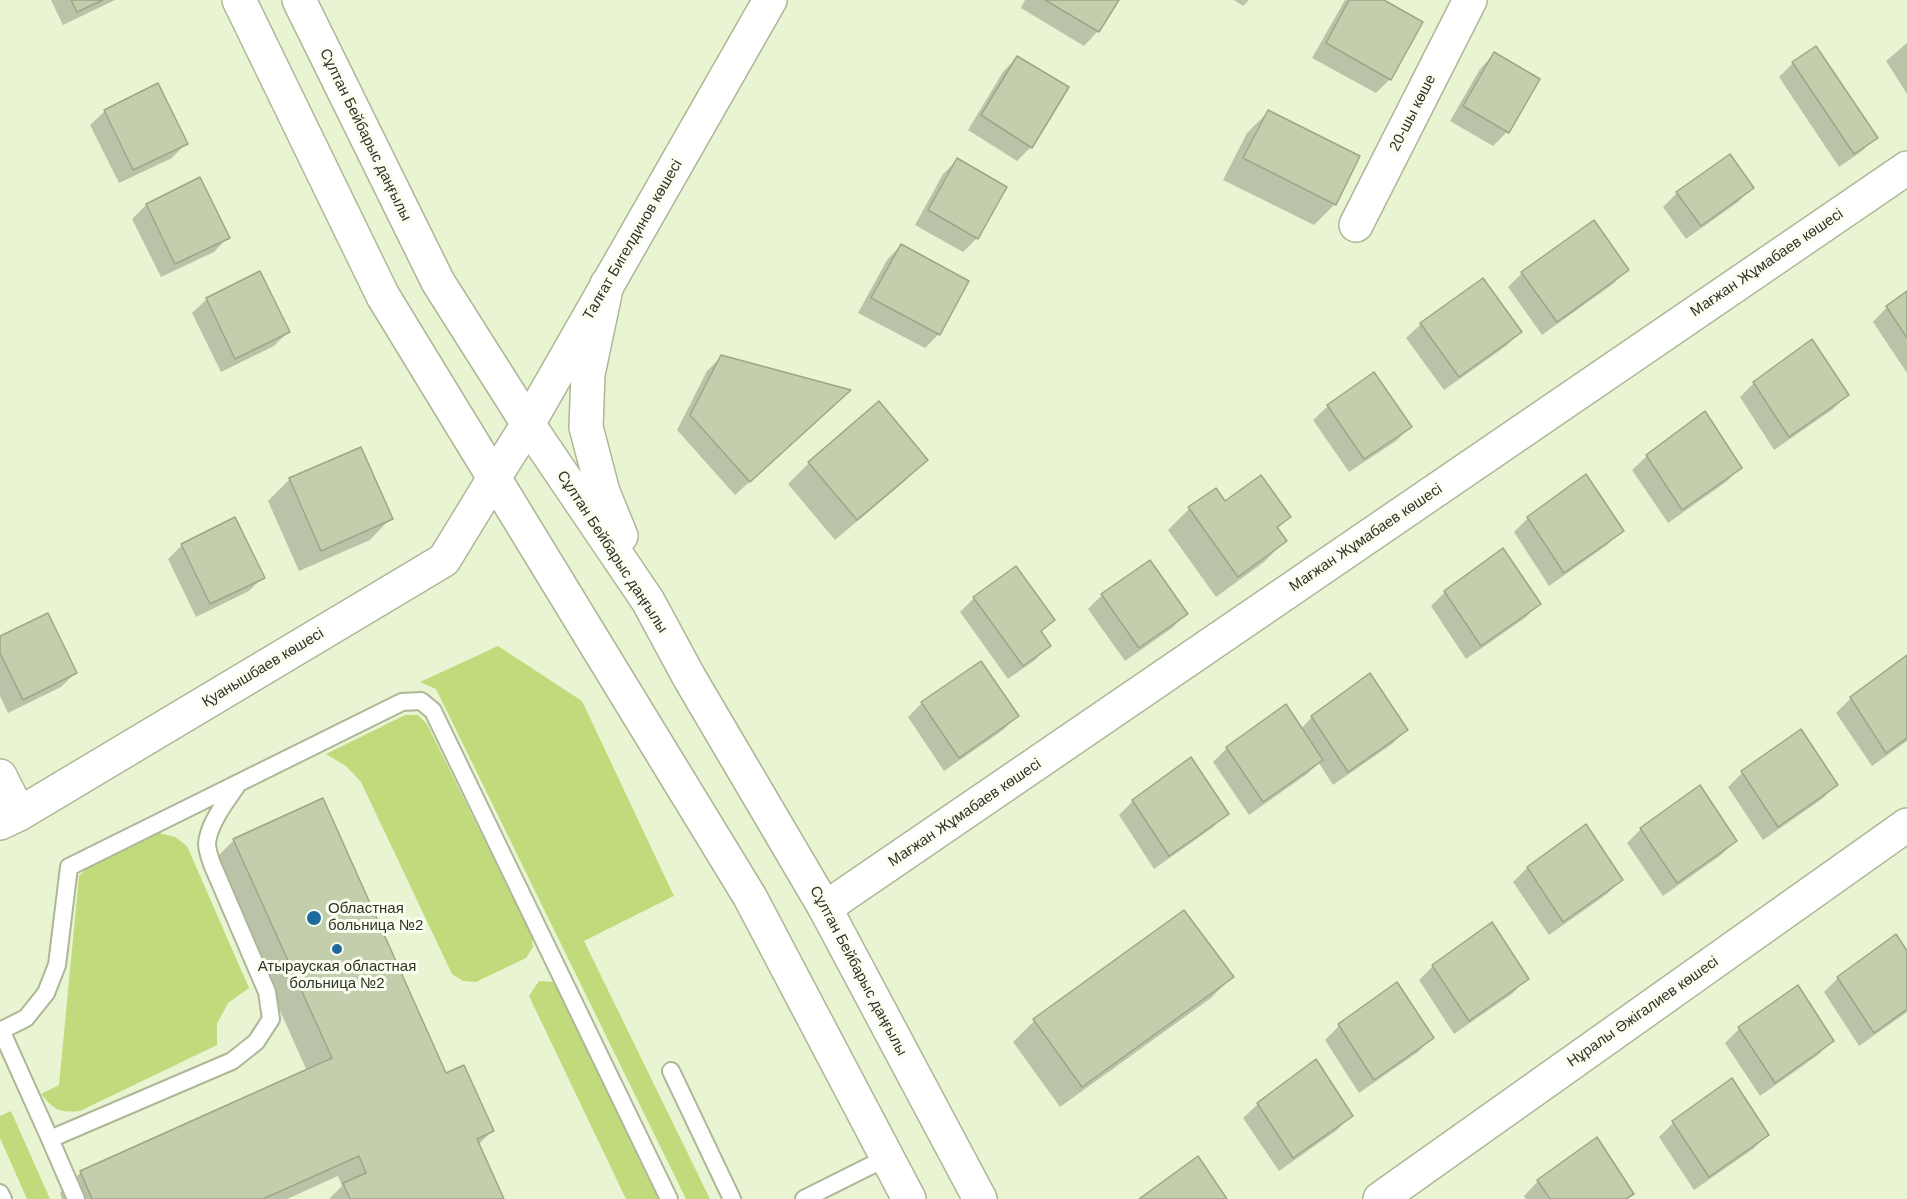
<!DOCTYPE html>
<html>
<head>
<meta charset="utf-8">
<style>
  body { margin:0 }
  canvas { display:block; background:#e9f4d2 }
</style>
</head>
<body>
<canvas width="1907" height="1199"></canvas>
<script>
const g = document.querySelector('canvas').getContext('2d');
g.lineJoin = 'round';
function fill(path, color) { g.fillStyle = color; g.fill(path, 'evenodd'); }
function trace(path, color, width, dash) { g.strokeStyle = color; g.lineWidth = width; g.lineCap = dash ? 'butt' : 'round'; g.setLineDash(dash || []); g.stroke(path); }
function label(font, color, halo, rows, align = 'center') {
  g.font = font + ' Helvetica,sans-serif'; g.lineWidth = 6; g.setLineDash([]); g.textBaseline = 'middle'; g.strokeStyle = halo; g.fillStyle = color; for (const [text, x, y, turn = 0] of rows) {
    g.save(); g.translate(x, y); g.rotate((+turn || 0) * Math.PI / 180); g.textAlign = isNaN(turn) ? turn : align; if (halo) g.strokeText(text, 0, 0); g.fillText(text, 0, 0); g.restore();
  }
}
fill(new Path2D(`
  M498,646L582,701L674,896L584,941L710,1199H686L436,689L420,682Z
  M405,715H418L427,724L532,937L533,947L526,958L476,982L463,981L452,974L361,782L346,766L326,754Z
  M159,833L175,837L187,846L249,988L228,1003L217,1024V1045L80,1111C59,1113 54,1110 41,1094L59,1085L79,876L90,865Z
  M539,981L554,982L658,1199H626L529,996Z
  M11,1111L50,1199H27L0,1138V1116Z`), '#c1db7c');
fill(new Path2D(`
  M51,0H115L63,25Z
  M1025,0H1117L1098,31L1084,46L1021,8Z
  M1234,0H1249L1243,6Z
  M1345,0H1381L1390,79L1376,93L1312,58Z
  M1907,43V94L1886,61Z
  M1494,54L1507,132L1493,146L1450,121L1480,69Z
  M1017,57L1031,147L1017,161L968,130L1003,72Z
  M1793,63L1876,137L1862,151L1839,167L1779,77Z
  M158,85L186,143L172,158L119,183L90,125L105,111Z
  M1268,112L1335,204L1314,225L1223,180L1247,133Z
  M957,160L977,238L963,252L915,225L943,174Z
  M199,179L228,237L214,252L161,277L132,219L146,205Z
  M1752,187L1738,202L1686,239L1663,207L1677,193Z
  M901,245L939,334L925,348L858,313L887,260Z
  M1627,270L1613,284L1542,335L1508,287L1522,273Z
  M1482,280L1520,332L1506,346L1444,390L1406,338L1421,324Z
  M1907,293V373L1873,322L1887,307Z
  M207,299L288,332L274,346L221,372L192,313Z
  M721,357L835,404L735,495L677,430L707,371Z
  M1374,374L1410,427L1396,441L1349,472L1313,420L1328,406Z
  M1754,383L1847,395L1833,409L1774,450L1740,397Z
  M879,404L926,460L905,481L835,540L788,484L809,463Z
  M360,449L391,518L370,540L299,571L268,501L289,480Z
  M1647,456L1740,468L1726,482L1668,523L1632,470Z
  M1586,476L1622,530L1607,545L1549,586L1514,532L1528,518Z
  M1225,503L1289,517L1277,529L1285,541L1264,562L1216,597L1168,530L1189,509Z
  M182,545L263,577L249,591L196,617L168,559Z
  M1445,592L1539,604L1525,618L1466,659L1431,606Z
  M1102,595L1186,614L1172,628L1125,661L1088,609Z
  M974,598L1053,620L1040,633L1049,646L1035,660L1008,679L960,612Z
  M0,638L75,673L61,687L8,713L0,696Z
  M1907,657V741L1872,766L1836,713L1851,698Z
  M1370,675L1406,730L1392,744L1333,785L1319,763L1307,774L1249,815L1213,762L1227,748L1301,729L1312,717Z
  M922,703L1017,716L1003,730L944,771L908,717Z
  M1800,731L1836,785L1822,799L1763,840L1728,787L1742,773Z
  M1190,759L1227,813L1212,828L1154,869L1119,815L1133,801Z
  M1586,826L1621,880L1607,894L1549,935L1513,882L1527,868Z
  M1641,829L1735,841L1721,855L1663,896L1627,843Z
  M234,840L446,1075L492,1131L478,1145L503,1199H329L342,1186L338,1176L287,1199H62L60,1193L81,1172L307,1071L213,861Z
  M1184,912L1232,977L1211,998L1060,1107L1013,1042L1034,1021Z
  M1895,936L1907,954V1012L1859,1046L1824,992L1838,978Z
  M1433,966L1527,978L1513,993L1454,1034L1419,980Z
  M1397,984L1432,1038L1418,1052L1359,1093L1325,1040L1339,1026Z
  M1797,987L1832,1041L1818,1055L1760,1096L1725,1043L1739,1029Z
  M1258,1104L1351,1116L1337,1130L1279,1171L1243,1118Z
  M1673,1123L1767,1135L1753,1149L1694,1190L1659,1137Z
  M1538,1181L1632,1194L1627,1199H1526L1524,1196Z`), '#0003');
const building = new Path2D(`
  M71,0H103L77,12Z
  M1045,0H1119L1099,32Z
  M1349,0H1384L1423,22L1391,80L1326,43Z
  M1816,46L1878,138L1854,154L1792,62Z
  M1494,52L1540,79L1509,133L1463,106Z
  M1017,56L1069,87L1032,148L981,115Z
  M158,83L188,144L133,170L104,110Z
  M1268,110L1360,156L1336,205L1243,158Z
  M1730,154L1754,188L1701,226L1676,192Z
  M957,158L1007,187L978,239L928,210Z
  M200,177L230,238L175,264L146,204Z
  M1594,220L1629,270L1557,322L1521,272Z
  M901,244L969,281L940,335L871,298Z
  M260,271L290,332L235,359L206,298Z
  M1483,278L1522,332L1459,377L1420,323Z
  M1907,291V338L1886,306Z
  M1812,339L1849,395L1789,437L1753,382Z
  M721,355L851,390L750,482L690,415Z
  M1374,372L1412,427L1364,459L1327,405Z
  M879,401L928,460L857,520L808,462Z
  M1705,411L1742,468L1682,510L1646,455Z
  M361,447L393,519L321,551L289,478Z
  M1586,474L1624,531L1564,573L1527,517Z
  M1261,475L1291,517L1277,527L1287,541L1238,577L1188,507L1216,488L1225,501Z
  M235,517L265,578L210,604L181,544Z
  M1503,548L1541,604L1481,646L1444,591Z
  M1150,560L1188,614L1139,648L1101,594Z
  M1016,566L1055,620L1041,631L1051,646L1023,666L973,597Z
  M48,613L77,673L23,700L0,653V636Z
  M1907,655V738L1886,753L1850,697Z
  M981,661L1019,716L959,758L921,702Z
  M1370,673L1408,730L1348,772L1311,716Z
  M1286,704L1323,760L1263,802L1226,747Z
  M1801,729L1838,785L1778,827L1741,771Z
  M1191,757L1229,814L1169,856L1132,800Z
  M1700,785L1737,841L1677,883L1640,828Z
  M323,798L446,1073L464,1065L494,1131L477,1139L504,1199H350L343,1183L366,1173L359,1156L263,1199H92L80,1171L332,1058L233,839Z
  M1586,824L1623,880L1563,922L1527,867Z
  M1184,910L1234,977L1082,1087L1033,1019Z
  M1492,922L1529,979L1469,1021L1432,965Z
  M1896,934L1907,951V1009L1874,1033L1837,977Z
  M1397,982L1434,1038L1374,1080L1338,1024Z
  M1798,985L1834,1041L1775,1083L1738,1027Z
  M1316,1059L1353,1116L1293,1158L1257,1103Z
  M1732,1078L1769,1135L1709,1177L1672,1121Z
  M1597,1137L1634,1194L1626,1199H1550L1537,1180Z
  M1198,1156L1227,1199H1139Z`);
fill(building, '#c3ceac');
trace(building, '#9da787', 1.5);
const service = new Path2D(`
  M1,1030L50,1139L232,1061L256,1042L271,1019L267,992L212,864C210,858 207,850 207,844C208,825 226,801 236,787
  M0,1031L26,1018L46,993L57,965L69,867L402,702L421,701L433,711L669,1199
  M671,1071L732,1199
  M50,1139L76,1199
  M0,1193L3,1199
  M804,1199L888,1157`);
const minor = new Path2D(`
  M1356,225L1470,0
  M0,776L19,814
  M0,823L19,814L444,560L494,478
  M825,908L1907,168
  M1380,1199L1907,825`);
const tertiary = new Path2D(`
  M494,478L528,424L770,0`);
const primary = new Path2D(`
  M239,0L383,296L750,897L909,1199
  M299,0L438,282L528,424L648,601L689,677L825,908L980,1199
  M607,284L588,374L586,427L603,492L621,536`);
trace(service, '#adb797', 20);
trace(minor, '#adb797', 36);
trace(tertiary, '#adb797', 36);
trace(primary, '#adb797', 36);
trace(service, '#fff', 16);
trace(minor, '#fff', 33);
trace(tertiary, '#fff', 33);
trace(primary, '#fff', 33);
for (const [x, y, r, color] of [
  [314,918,8,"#1e6a9d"],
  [337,949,6,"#1e6a9d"]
]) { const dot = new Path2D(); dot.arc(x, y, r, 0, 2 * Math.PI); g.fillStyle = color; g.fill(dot); trace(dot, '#fafef0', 2); }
label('15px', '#303426', '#fafef0', [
  ["20-шы көше",1413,113,-63],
  ["Сұлтан Бейбарыс даңғылы",365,135,64],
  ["Талғат Бигелдинов көшесі",633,240,-60],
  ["Мағжан Жұмабаев көшесі",1767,263,-34],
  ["Мағжан Жұмабаев көшесі",1366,538,-34],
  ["Сұлтан Бейбарыс даңғылы",612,552,57],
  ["Қуанышбаев көшесі",263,668,-31],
  ["Мағжан Жұмабаев көшесі",965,813,-34],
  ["Сұлтан Бейбарыс даңғылы",858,971,62],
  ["Нұралы Әжiгалиев көшесi",1643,1012,-35]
]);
label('15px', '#303426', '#fafef0', [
  ["Областная",328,909],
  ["больница №2",328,926],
  ["Атырауская областная",337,967,"center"],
  ["больница №2",337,984,"center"]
], 'left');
</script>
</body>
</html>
